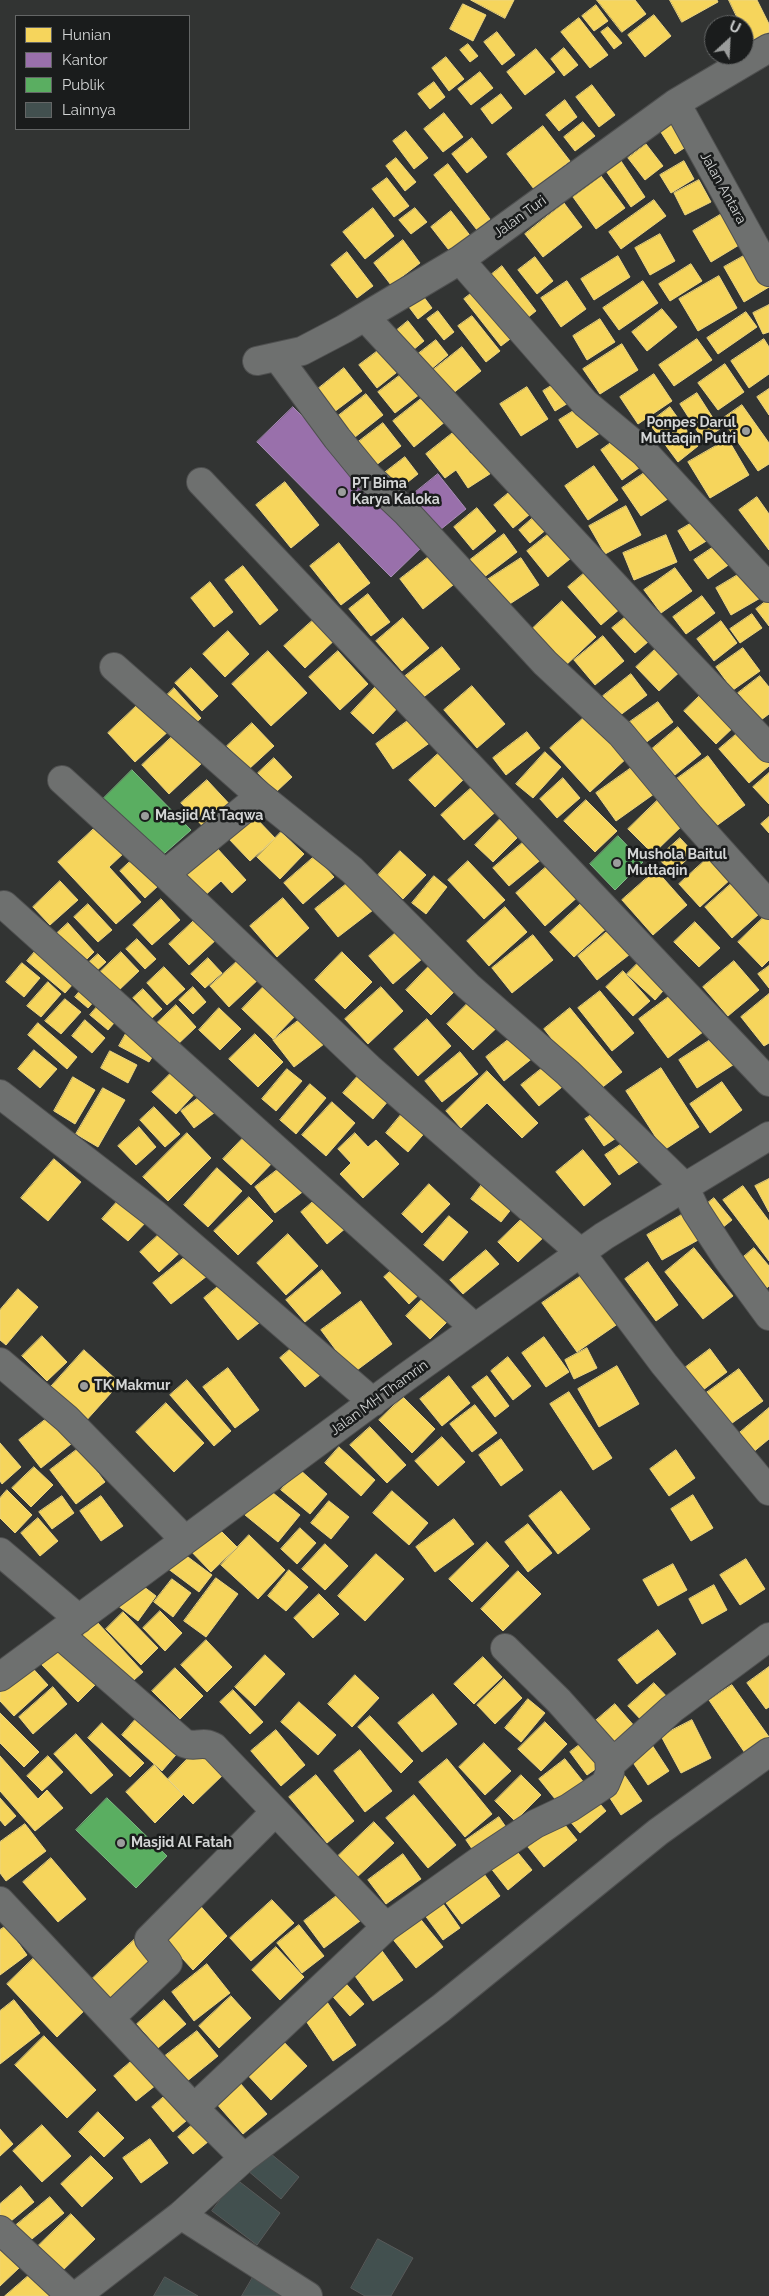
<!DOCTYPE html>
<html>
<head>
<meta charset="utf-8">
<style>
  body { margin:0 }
  #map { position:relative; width:769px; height:2296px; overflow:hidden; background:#323433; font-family:Raleway,sans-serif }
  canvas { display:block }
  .legend { position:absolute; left:15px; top:15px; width:175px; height:115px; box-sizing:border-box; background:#1a1c1c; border:1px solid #646666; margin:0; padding:6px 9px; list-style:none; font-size:15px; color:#d3d5d5 }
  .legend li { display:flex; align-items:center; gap:10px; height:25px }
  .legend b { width:25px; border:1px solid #646666 }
  .north { position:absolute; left:704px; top:15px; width:50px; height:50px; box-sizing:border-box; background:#1a1c1c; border:1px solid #646666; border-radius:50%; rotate:25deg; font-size:14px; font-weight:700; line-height:20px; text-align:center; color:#d3d5d5 }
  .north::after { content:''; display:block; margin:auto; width:18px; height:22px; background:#9b9d9c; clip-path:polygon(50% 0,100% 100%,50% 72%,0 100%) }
</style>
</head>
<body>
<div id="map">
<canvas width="769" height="2296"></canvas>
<ul class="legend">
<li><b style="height:14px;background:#f6d55c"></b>Hunian</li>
<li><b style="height:14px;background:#9970ab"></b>Kantor</li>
<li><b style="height:14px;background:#5aae61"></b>Publik</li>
<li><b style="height:14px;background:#42504f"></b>Lainnya</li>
</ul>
<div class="north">U</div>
</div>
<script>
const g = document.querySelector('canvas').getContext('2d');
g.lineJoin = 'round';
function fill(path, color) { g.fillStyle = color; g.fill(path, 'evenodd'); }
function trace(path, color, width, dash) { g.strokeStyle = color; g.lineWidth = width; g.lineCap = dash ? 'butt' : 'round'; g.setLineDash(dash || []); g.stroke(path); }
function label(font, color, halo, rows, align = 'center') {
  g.font = font + ' Raleway,sans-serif'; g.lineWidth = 5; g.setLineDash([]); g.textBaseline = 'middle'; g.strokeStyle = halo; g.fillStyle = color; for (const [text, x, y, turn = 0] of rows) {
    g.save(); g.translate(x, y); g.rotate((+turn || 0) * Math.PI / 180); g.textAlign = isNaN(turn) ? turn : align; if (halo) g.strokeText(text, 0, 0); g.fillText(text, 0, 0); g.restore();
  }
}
const homes = new Path2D(`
  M471,0H514L505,18Z
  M597,0H635L646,14L622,32Z
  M670,0H717L718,2L682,22Z
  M729,0H757L769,24V32L750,41L744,30V25H741Z
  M463,4L486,15L473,41L450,29Z
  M596,5L608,21L594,31L582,16Z
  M654,15L671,36L645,57L628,35Z
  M579,18L608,55L590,68L561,32Z
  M608,27L622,43L614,49L601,32Z
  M497,32L515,55L502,65L484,42Z
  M468,44L478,56L470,62L460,50Z
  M564,48L578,65L564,76L551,59Z
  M536,49L555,72L525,95L507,72Z
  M446,57L464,79L449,91L432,68Z
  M480,72L493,88L471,105L458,89Z
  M434,82L445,97L430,109L418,94Z
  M592,85L615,115L599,127L576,97Z
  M501,94L512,108L492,124L481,109Z
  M565,100L577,117L559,131L546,115Z
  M444,113L463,137L443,152L424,129Z
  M677,113L695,141L675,154L657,126Z
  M583,122L595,136L575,151L564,137Z
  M543,126L570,161L534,189L507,154Z
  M406,131L428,158L414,169L393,141Z
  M472,138L487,157L467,173L452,154Z
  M646,144L663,166L645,180L628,158Z
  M396,158L416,182L405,191L386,166Z
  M619,158L645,197L631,207L604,168Z
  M684,161L694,179L671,193L660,175Z
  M448,164L490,219L477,230L434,175Z
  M601,176L625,208L596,229L573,197Z
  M387,178L409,206L394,217L372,189Z
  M699,180L711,202L685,215L674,193Z
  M654,200L666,216L621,249L609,232Z
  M564,203L582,227L543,257L525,234Z
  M373,208L394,236L365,259L343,232Z
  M415,208L427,222L411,234L399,220Z
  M451,211L472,238L452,254L431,227Z
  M725,212L744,242L711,262L693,231Z
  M660,234L675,261L650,275L635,248Z
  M403,240L420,263L391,285L374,263Z
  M347,252L373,286L357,298L331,265Z
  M749,253L769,287L744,302L724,267Z
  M618,256L630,277L594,300L581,279Z
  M535,257L553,281L537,294L518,270Z
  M691,264L702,281L670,301L659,284Z
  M502,266L536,311L522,322L487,278Z
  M719,276L737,308L698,331L679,299Z
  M567,281L586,309L561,327L541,298Z
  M643,281L658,303L619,330L603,308Z
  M481,286L518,333L501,346L464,299Z
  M423,296L432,308L418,319L409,307Z
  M769,305V332L763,334L753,313Z
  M662,309L677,327L647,351L632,332Z
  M438,311L454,332L444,340L427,319Z
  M746,312L757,327L718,354L707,338Z
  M472,316L500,351L486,362L458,326Z
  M600,319L615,342L587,360L573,336Z
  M408,321L424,341L413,350L397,330Z
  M697,339L712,360L674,386L659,365Z
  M764,339L769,347V374L749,388L731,361Z
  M436,340L448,355L430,370L418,354Z
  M622,344L638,370L600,394L583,369Z
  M383,347L401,369L377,388L359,365Z
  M462,347L481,371L452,394L433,370Z
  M725,364L744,392L718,410L698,383Z
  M344,368L362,391L326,418L309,396Z
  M407,370L424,391L395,413L378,392Z
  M576,371L588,391L555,411L543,391Z
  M654,374L672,401L638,424L620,397Z
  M527,387L548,419L521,436L500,404Z
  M769,389V415L757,397Z
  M697,393L720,429L703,440L680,404Z
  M366,394L383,415L350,441L333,420Z
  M426,395L446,421L414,447L393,421Z
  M596,397L614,424L577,448L559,420Z
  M742,405L769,443V464L758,471L722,419Z
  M670,407L698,446L678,462L649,423Z
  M383,423L401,446L367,472L349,449Z
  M629,430L650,460L622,480L601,450Z
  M454,432L471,454L480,448L496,470L468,488L456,470L445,478L426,454Z
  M728,439L749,475L710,498L688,462Z
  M405,457L418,474L393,494L379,477Z
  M665,459L685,488L641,516L622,488Z
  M594,466L618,500L588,520L565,486Z
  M285,482L319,525L291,548L256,505Z
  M516,487L535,510L513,528L494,505Z
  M757,497L769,514V550L739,510Z
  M626,506L641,535L605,554L589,526Z
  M477,508L496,531L473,550L454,527Z
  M541,511L553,524L530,543L519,530Z
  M709,513L721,532L690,551L678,531Z
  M555,529L576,554L548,577L527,551Z
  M504,534L517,552L483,578L470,560Z
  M666,535L677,562L634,580L623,553Z
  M727,538L740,557L708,579L694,560Z
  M339,543L370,583L341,605L310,566Z
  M435,552L458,581L423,609L400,579Z
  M521,558L539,585L505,607L487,580Z
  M761,561L769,593L731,615L716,588Z
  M243,566L278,610L260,625L225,580Z
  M675,568L692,591L661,613L644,590Z
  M588,570L621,608L601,625L568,587Z
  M210,582L233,612L214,627L191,598Z
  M368,594L390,622L371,636L349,609Z
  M702,596L715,613L686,634L673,617Z
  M769,599V626L756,609Z
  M562,601L596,637L565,666L531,630Z
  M633,611L655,636L635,653L612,628Z
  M320,614L340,635L305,668L284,646Z
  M752,614L762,628L740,643L730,629Z
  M403,618L429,648L402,671L376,641Z
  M721,621L737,643L714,661L697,639Z
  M228,631L249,654L225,677L203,654Z
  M603,636L624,661L595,685L574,660Z
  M660,645L683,669L659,691L636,667Z
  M442,647L460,669L421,699L404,677Z
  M743,648L760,671L733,690L716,667Z
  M268,651L307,693L271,726L232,684Z
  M338,651L368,684L340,710L309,677Z
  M191,668L218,696L202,711L175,683Z
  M631,674L647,695L619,716L603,696Z
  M760,676L769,687V714L761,720L738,693Z
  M381,681L403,702L373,734L351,713Z
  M472,686L505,724L477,748L444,710Z
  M174,688L201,718L189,729L162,700Z
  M707,689L739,722L716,744L684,711Z
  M145,698L172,728L135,762L108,733Z
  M658,702L673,722L640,747L624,726Z
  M589,713L628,757L590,792L550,748Z
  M413,717L431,742L393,769L376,744Z
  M252,723L274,746L249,769L227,746Z
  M678,727L701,754L675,775L652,749Z
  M745,727L769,755V766L749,783L719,749Z
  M527,732L540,748L506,775L493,758Z
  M175,734L202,763L169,794L142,765Z
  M545,752L561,767L533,798L516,784Z
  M439,753L464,779L435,807L409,780Z
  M708,756L745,805L708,832L671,783Z
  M274,758L292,777L276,792L258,773Z
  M641,761L661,789L616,821L596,793Z
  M769,773V804L753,787Z
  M563,778L580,798L557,818L540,799Z
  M207,780L234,809L209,833L181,803Z
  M478,782L500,808L464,840L441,815Z
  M662,796L687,821L653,854L628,829Z
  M586,800L617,831L595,852L564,821Z
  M252,814L275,838L250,861L227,837Z
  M502,817L520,835L493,862L475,845Z
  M769,817V833L761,824Z
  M98,825L124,853L109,867L141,902L116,924L58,862Z
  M281,832L304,854L280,879L257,857Z
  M680,838L694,853L672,873L658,858Z
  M527,839L543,858L509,886L493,868Z
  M216,847L246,880L232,893L221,881L202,898L182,877Z
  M400,851L426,875L403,899L378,875Z
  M711,855L732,878L700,907L679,884Z
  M315,856L334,877L303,904L284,883Z
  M133,859L158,886L145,898L120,871Z
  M468,861L505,900L484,919L448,880Z
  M552,862L580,895L545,926L516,893Z
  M656,870L687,905L653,935L622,900Z
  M434,876L447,887L426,914L412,903Z
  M740,876L768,906L732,938L705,907Z
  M354,878L377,907L338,937L315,909Z
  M60,881L78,900L50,925L33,907Z
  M283,898L309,928L277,957L250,926Z
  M161,899L180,920L152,945L133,925Z
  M584,901L608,927L574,957L550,932Z
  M88,904L112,930L98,942L74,917Z
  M505,907L527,932L489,966L467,941Z
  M769,912V960L762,967L738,942Z
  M198,917L218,938L189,965L169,944Z
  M695,922L720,948L699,967L674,942Z
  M68,923L94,952L81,965L54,936Z
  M406,924L430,952L393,984L369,956Z
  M614,926L634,951L597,980L578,956Z
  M533,935L553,960L512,993L492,968Z
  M137,939L156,959L145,969L126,949Z
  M43,942L81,975L65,993L27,961Z
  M121,952L139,971L116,993L98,974Z
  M342,952L372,982L345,1009L315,980Z
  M98,954L106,962L94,973L86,965Z
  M243,956L262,976L229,1007L210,986Z
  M644,957L670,983L655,1000L627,974Z
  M208,958L222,973L205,988L191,974Z
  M436,959L462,984L431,1015L406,990Z
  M734,961L759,990L728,1016L703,987Z
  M22,963L40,978L24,997L6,982Z
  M769,966V988L758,974Z
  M164,967L185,989L167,1005L147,983Z
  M623,971L650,1001L633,1016L606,987Z
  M269,981L300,1011L273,1039L242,1009Z
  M48,982L61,994L41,1017L27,1006Z
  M86,984L99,996L88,1008L75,997Z
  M193,987L206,1002L193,1014L179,1000Z
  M381,987L403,1011L368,1044L345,1019Z
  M143,989L162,1009L152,1018L133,998Z
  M600,991L634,1033L612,1051L578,1008Z
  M674,993L703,1032L668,1058L639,1019Z
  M769,994V1043L764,1046L741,1017Z
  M476,995L503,1022L473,1050L447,1024Z
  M65,999L81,1012L61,1034L45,1021Z
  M102,1001L120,1016L108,1030L90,1015Z
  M176,1005L196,1027L175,1047L155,1025Z
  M219,1008L241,1029L220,1050L199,1030Z
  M570,1008L622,1072L595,1093L544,1029Z
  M303,1017L324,1044L294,1067L273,1040Z
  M427,1019L451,1046L418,1076L394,1049Z
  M85,1020L105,1038L92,1053L72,1036Z
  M38,1023L77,1057L67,1069L28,1035Z
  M128,1030L158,1048L149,1062L119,1046Z
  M521,1030L539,1053L504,1081L486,1057Z
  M255,1034L283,1062L258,1087L229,1059Z
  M718,1035L736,1063L697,1088L679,1060Z
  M34,1050L57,1069L40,1088L18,1069Z
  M110,1051L137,1065L128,1083L101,1068Z
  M460,1052L478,1074L442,1102L425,1081Z
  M545,1066L562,1087L539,1106L521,1085Z
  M176,1068L199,1089L176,1114L152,1092Z
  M661,1068L699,1127L664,1150L626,1091Z
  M287,1069L302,1081L276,1111L262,1099Z
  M364,1069L394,1094L373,1119L343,1093Z
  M487,1071L538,1123L522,1138L487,1103L461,1128L446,1111Z
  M73,1077L95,1090L75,1124L54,1111Z
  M722,1082L742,1110L710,1133L690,1104Z
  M310,1084L326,1098L296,1134L280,1120Z
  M103,1088L125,1100L98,1147L76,1134Z
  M205,1093L218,1110L194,1128L181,1111Z
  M332,1102L355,1123L326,1156L302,1135Z
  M612,1102L630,1129L604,1146L585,1119Z
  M154,1107L180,1134L165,1147L140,1120Z
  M405,1110L428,1129L408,1152L386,1133Z
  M139,1127L156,1147L136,1165L118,1146Z
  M187,1133L211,1158L168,1201L143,1177Z
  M355,1133L368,1147L376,1140L399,1164L363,1198L340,1174L351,1163L338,1149Z
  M247,1134L275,1160L251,1185L223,1159Z
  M637,1134L650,1154L619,1175L605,1155Z
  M583,1150L611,1184L584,1206L556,1172Z
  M54,1159L81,1182L48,1221L21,1198Z
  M285,1164L305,1190L275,1213L255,1187Z
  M217,1168L242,1191L208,1227L184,1205Z
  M486,1179L517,1202L501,1222L471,1199Z
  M769,1179V1212L755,1186Z
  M429,1184L450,1204L422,1233L402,1214Z
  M743,1186L769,1221V1261L723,1200Z
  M123,1195L149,1219L128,1241L102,1219Z
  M321,1195L347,1227L327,1244L301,1212Z
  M249,1197L273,1221L238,1255L214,1231Z
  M714,1198L732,1220L717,1232L699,1210Z
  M529,1212L549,1232L518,1262L498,1242Z
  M685,1213L700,1239L662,1260L647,1235Z
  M449,1216L468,1232L443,1261L424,1245Z
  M168,1226L187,1246L159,1272L140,1252Z
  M288,1234L318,1266L286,1295L257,1263Z
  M694,1248L733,1296L703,1319L665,1272Z
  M754,1248L769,1266V1286L758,1295L734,1265Z
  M486,1250L499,1264L463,1294L450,1280Z
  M189,1254L207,1276L171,1304L153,1283Z
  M401,1262L426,1288L409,1304L384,1277Z
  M648,1262L678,1305L656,1321L625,1279Z
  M322,1270L341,1293L305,1322L286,1300Z
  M584,1274L619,1323L577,1352L542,1303Z
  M225,1281L259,1323L238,1340L204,1298Z
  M18,1289L38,1307L6,1345L0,1340V1310Z
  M429,1292L453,1316L430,1339L406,1316Z
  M361,1301L392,1344L353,1373L321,1330Z
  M42,1336L67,1362L47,1381L22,1356Z
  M544,1337L569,1372L546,1387L522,1353Z
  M300,1341L325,1371L305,1387L280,1358Z
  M587,1348L597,1368L574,1379L565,1360Z
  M710,1349L727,1372L695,1396L678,1373Z
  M84,1350L120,1383L84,1423L48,1390Z
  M508,1357L531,1386L513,1400L491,1371Z
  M617,1366L639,1404L599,1427L578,1389Z
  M228,1368L259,1410L235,1428L203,1387Z
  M739,1369L763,1401L721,1431L698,1399Z
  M449,1376L470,1403L442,1426L420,1399Z
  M487,1376L509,1406L495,1417L472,1387Z
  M187,1380L231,1431L214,1446L170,1395Z
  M569,1392L612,1458L593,1470L550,1404Z
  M403,1397L435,1429L412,1453L379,1420Z
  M166,1403L204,1443L174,1472L136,1432Z
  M475,1405L497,1433L472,1452L450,1424Z
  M769,1408V1439L746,1458L731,1440Z
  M54,1413L76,1440L41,1468L19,1440Z
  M370,1427L406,1465L387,1483L350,1445Z
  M442,1437L465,1462L438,1486L415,1461Z
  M501,1439L523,1470L501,1486L479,1455Z
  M0,1443L21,1467L2,1484L0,1481Z
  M339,1447L375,1480L361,1496L325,1463Z
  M79,1448L105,1482L76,1504L50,1470Z
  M676,1450L695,1478L669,1496L650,1469Z
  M34,1467L53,1485L31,1507L12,1488Z
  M299,1469L327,1494L310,1514L281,1490Z
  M267,1488L300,1515L278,1542L245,1515Z
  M7,1490L32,1515L15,1533L0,1518V1498Z
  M392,1491L428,1523L409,1545L373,1513Z
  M561,1491L590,1529L558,1554L529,1516Z
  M693,1495L713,1528L691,1541L671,1509Z
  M62,1496L74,1513L52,1529L39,1512Z
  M101,1496L123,1526L101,1541L80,1511Z
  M329,1501L349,1517L331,1539L311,1523Z
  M38,1518L58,1541L40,1556L21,1533Z
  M454,1519L474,1544L435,1572L416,1547Z
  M212,1522L237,1547L211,1572L186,1546Z
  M528,1524L552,1553L528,1572L505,1542Z
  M300,1528L316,1543L297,1564L281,1549Z
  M249,1535L285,1570L258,1599L221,1565Z
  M487,1542L509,1566L472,1602L449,1579Z
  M325,1544L348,1566L325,1590L302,1569Z
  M180,1551L212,1575L199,1592L167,1568Z
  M376,1554L404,1579L365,1621L338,1596Z
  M746,1559L765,1589L740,1605L720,1575Z
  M673,1564L687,1590L658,1606L643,1580Z
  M289,1570L308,1587L286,1611L268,1596Z
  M518,1571L541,1594L503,1631L481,1609Z
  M216,1578L238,1594L206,1637L184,1621Z
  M172,1579L191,1593L173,1617L154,1602Z
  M135,1580L156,1596L138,1621L117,1605Z
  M714,1585L727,1610L702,1624L689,1599Z
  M319,1594L339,1614L313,1638L294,1618Z
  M160,1611L182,1633L165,1651L143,1628Z
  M123,1612L158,1648L141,1665L106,1629Z
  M97,1622L143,1672L125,1688L79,1639Z
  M658,1630L676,1654L637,1684L618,1660Z
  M206,1640L232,1667L207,1692L181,1665Z
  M60,1645L97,1683L78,1702L41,1664Z
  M265,1655L285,1674L255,1706L235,1687Z
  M483,1657L502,1677L474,1704L454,1684Z
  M27,1662L48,1685L14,1716L0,1701V1686Z
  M769,1667V1707L766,1709L747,1683Z
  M175,1668L203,1696L180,1719L152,1691Z
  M355,1675L379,1698L352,1727L328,1704Z
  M504,1679L522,1698L495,1724L477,1705Z
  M654,1683L670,1700L644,1723L628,1706Z
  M732,1685L769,1737V1741L747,1756L709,1700Z
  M53,1687L67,1704L33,1734L19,1717Z
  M233,1690L263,1722L250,1734L220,1702Z
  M433,1694L457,1724L422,1752L398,1723Z
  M528,1699L545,1713L521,1742L505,1728Z
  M299,1702L336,1735L318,1755L281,1722Z
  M615,1704L636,1728L607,1753L586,1729Z
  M0,1713L39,1752L24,1767L0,1743Z
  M141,1713L181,1749L162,1771L122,1735Z
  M370,1716L413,1761L401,1773L358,1727Z
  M692,1720L711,1758L681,1773L661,1736Z
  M545,1722L567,1744L541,1771L518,1749Z
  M102,1723L144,1763L130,1777L88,1738Z
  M276,1730L305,1765L281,1786L251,1751Z
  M76,1734L113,1775L91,1794L54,1754Z
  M590,1737L607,1761L587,1775L570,1752Z
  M484,1743L511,1771L485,1795L459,1767Z
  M201,1745L227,1771L193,1804L168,1779Z
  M652,1745L669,1771L648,1785L630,1758Z
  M360,1750L392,1791L365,1812L334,1771Z
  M0,1756L38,1799L47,1790L63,1808L35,1831L0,1791Z
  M48,1756L63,1772L42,1791L27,1776Z
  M447,1759L492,1814L465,1837L419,1782Z
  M565,1759L585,1784L560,1805L539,1779Z
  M154,1765L183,1795L155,1823L126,1792Z
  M316,1775L354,1821L327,1843L289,1797Z
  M521,1775L541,1795L515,1821L495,1801Z
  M625,1776L642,1801L621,1815L604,1789Z
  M414,1795L456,1845L428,1868L386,1818Z
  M0,1798L16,1816L5,1826L0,1820Z
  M595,1798L606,1811L580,1833L569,1820Z
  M499,1817L510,1833L477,1856L466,1840Z
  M561,1820L577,1840L544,1867L528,1847Z
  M374,1822L394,1843L356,1878L337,1857Z
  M25,1824L46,1851L6,1881L0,1873V1842Z
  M510,1843L532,1870L508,1890L486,1862Z
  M403,1854L421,1879L386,1904L368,1880Z
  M51,1858L86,1899L58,1922L23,1882Z
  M479,1867L500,1896L462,1924L440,1895Z
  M343,1891L364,1918L324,1948L304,1921Z
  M437,1895L460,1928L443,1940L419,1907Z
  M272,1900L294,1923L251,1961L230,1938Z
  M196,1901L227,1936L193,1970L161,1935Z
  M414,1911L443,1947L416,1968L387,1932Z
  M299,1925L324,1956L302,1973L277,1943Z
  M6,1926L27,1955L0,1975V1930Z
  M134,1940L157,1964L116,2003L92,1979Z
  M276,1947L304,1977L280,2000L252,1970Z
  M380,1948L403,1980L373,2001L350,1969Z
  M36,1956L86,2009L57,2037L7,1984Z
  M207,1964L230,1993L194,2021L172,1992Z
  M341,1978L364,2004L350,2016L327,1990Z
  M231,1996L251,2018L219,2048L199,2026Z
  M323,1996L356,2045L333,2061L300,2012Z
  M14,2000L40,2033L0,2064V2011Z
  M164,2000L186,2024L158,2048L137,2024Z
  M197,2031L218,2056L186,2082L165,2056Z
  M44,2036L96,2090L67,2118L15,2065Z
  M278,2036L307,2066L271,2100L242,2069Z
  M139,2055L161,2081L136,2101L114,2076Z
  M233,2075L267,2114L243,2134L209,2095Z
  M172,2090L193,2115L173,2132L152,2107Z
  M98,2112L124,2138L104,2157L79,2132Z
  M198,2120L214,2137L193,2154L178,2137Z
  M42,2125L71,2156L42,2182L13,2151Z
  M0,2129L13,2144L0,2156Z
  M150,2139L168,2163L141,2183L123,2158Z
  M91,2156L113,2178L82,2207L61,2184Z
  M21,2186L34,2202L5,2226L0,2220V2204Z
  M50,2197L64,2213L22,2247L9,2231Z
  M71,2214L95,2239L58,2275L34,2250Z
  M0,2248L19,2268L0,2286Z
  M34,2271L55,2296H5Z`);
fill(homes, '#f6d55c');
trace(homes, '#ecd580', 1);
const offices = new Path2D(`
  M293,407L427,542L391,577L257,442Z
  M438,474L466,509L435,534L407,499Z`);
fill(offices, '#9970ab');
trace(offices, '#aa8eb8', 1);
const public = new Path2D(`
  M132,770L191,830L157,860L99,803Z
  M618,836L643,862L615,890L590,864Z
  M107,1798L167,1856L136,1888L76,1830Z`);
fill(public, '#5aae61');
trace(public, '#7eba84', 1);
const building = new Path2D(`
  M265,2149L299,2177L281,2199L247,2170Z
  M236,2179L280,2213L257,2245L212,2211Z
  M378,2239L413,2258L391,2296H365L351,2288Z
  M256,2272L283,2296H242Z
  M165,2277L198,2296H154Z`);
fill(building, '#42504f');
trace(building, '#585a5a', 1);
const street = new Path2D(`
  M676,103L769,272
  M460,260L585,403L645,453L769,588
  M365,317L643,616L769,748
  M278,358L337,438L369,477L406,512L545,663L621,734L690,817L769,905
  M257,361L302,351L344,329L460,260L676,103L769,48
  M201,482L769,1082
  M114,667L260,796L352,870L468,986L568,1073L684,1186L696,1211L728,1260L769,1316
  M62,780L165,874L369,1068L580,1252L664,1364L769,1491
  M165,874L260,796
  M4,905L475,1328
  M0,1094L155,1214L373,1402
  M0,1362L67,1419L185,1540
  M0,1552L79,1619
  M59,1634L184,1743C195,1748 203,1740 214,1747L386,1927
  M0,1677L406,1377L604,1236L769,1136
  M611,1764L672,1709L769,1637
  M0,1901L194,2108L244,2158
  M110,2018L168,1963L149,1939L275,1812
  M194,2108L386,1927L479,1861L535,1824L569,1808L605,1784L610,1772L609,1757L559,1701L505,1648
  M181,2215L308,2296
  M0,2230L71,2296
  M76,2296L181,2215L244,2158L441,2008L658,1832L769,1752`);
trace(street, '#4f5050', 30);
trace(street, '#6e706f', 28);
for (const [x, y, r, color] of [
  [746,431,5,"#9b9d9c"],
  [342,492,5,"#9b9d9c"],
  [145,816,5,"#9b9d9c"],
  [617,863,5,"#9b9d9c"],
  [84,1386,5,"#9b9d9c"],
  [121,1843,5,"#9b9d9c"]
]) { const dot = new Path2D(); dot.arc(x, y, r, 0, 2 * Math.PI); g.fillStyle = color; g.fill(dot); trace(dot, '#1a1c1c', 2); }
label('14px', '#d3d5d5', '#1a1c1c', [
  ["Jalan Antara",723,188,61],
  ["Jalan Turi",520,217,-36],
  ["Jalan MH Thamrin",379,1398,-36]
]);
label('bold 14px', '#d3d5d5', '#1a1c1c', [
  ["Ponpes Darul",736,423,"right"],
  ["Muttaqin Putri",736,439,"right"],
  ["PT Bima",352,484],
  ["Karya Kaloka",352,500],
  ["Masjid At Taqwa",155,816],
  ["Mushola Baitul",627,855],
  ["Muttaqin",627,871],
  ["TK Makmur",94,1386],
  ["Masjid Al Fatah",131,1843]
], 'left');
</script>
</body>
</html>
